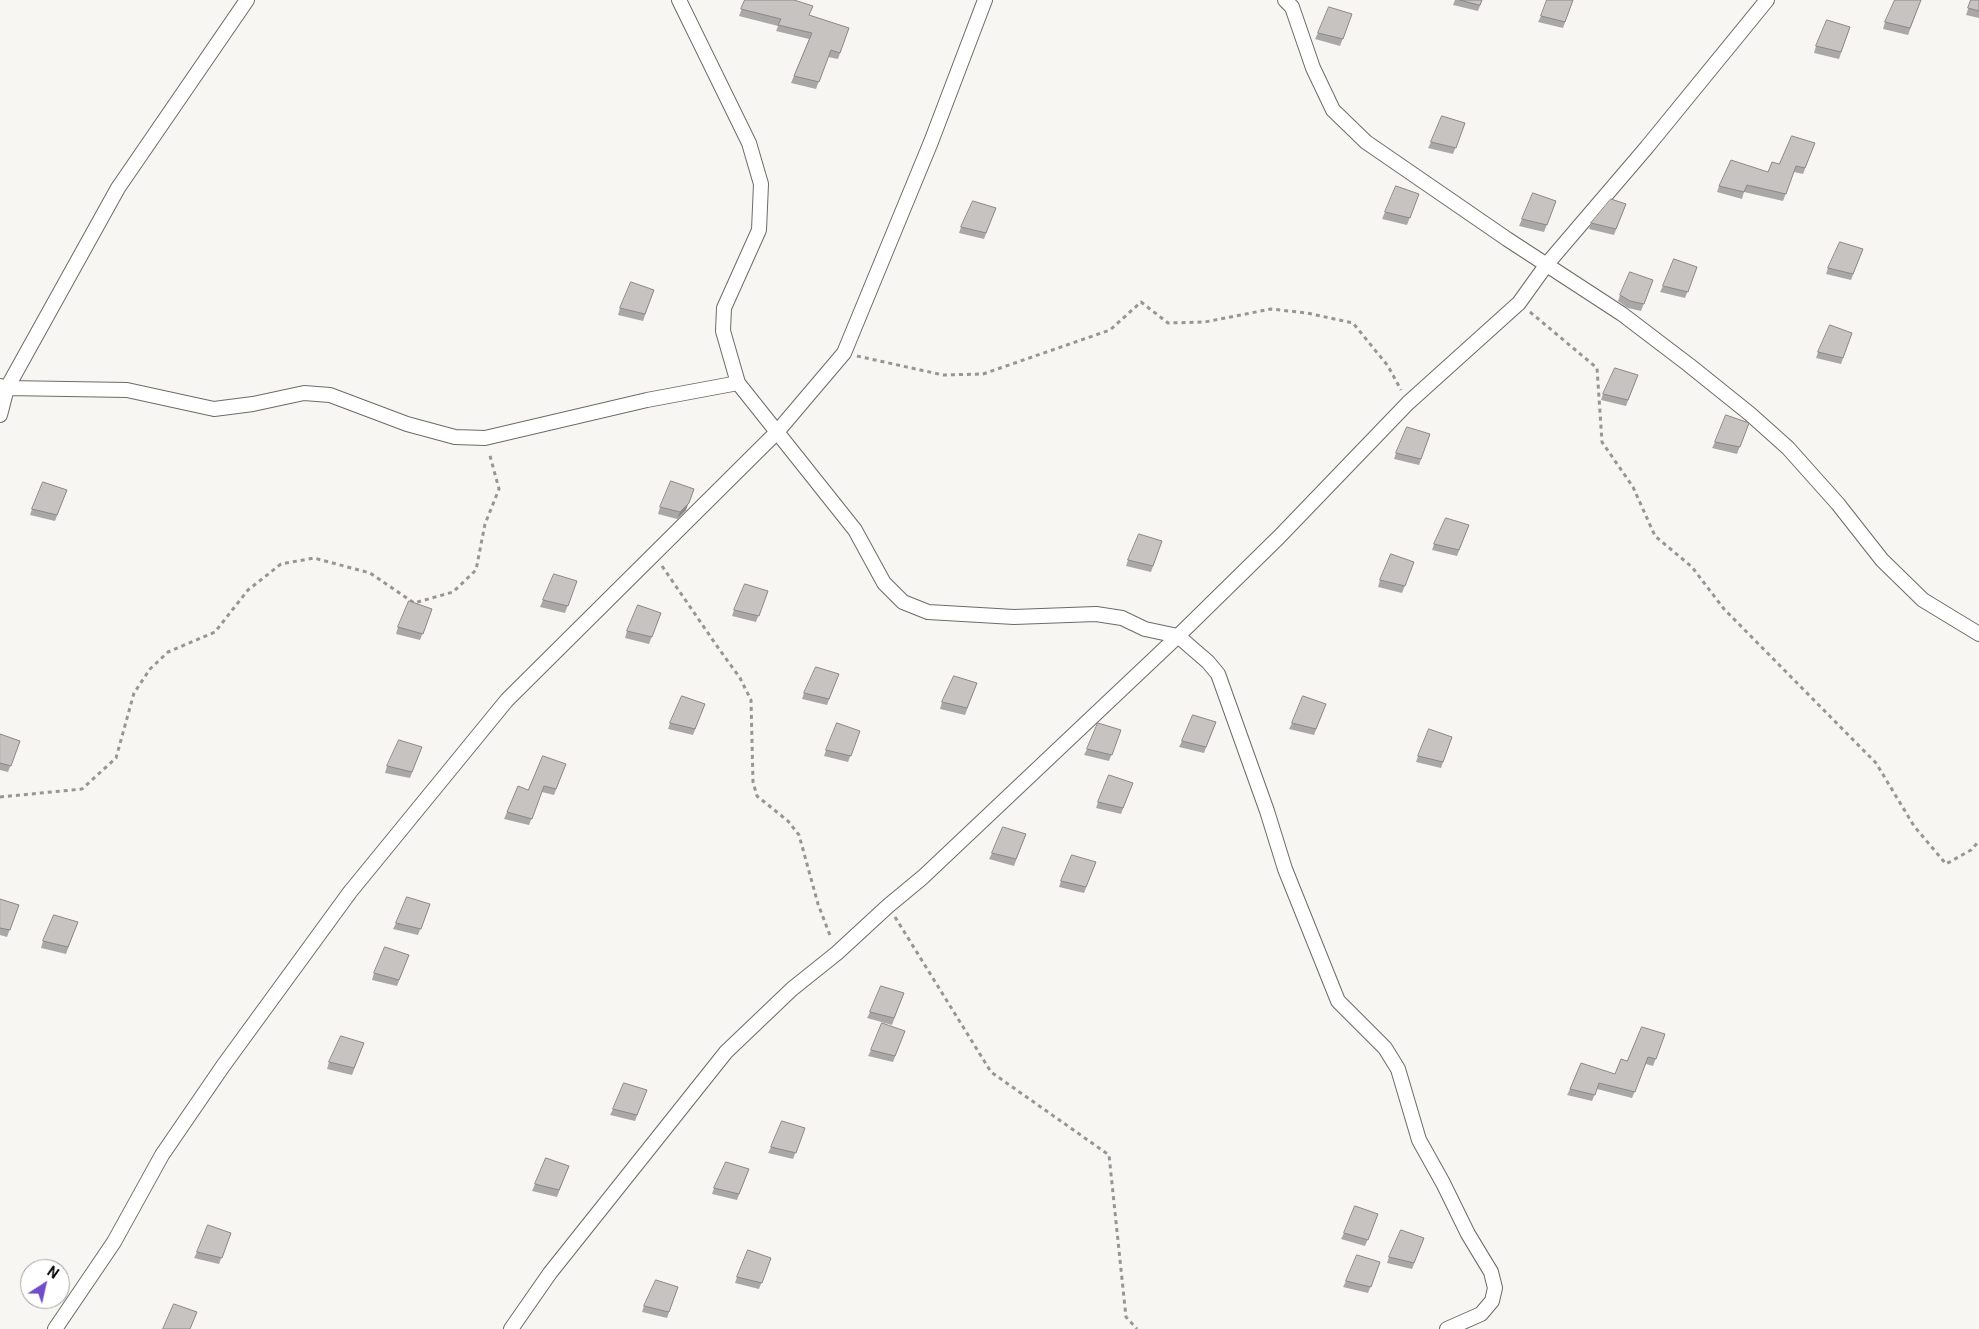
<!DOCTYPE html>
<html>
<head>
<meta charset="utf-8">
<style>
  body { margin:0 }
  #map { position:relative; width:1979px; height:1329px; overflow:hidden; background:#f8f6f3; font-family:Roboto,sans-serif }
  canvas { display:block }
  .north { position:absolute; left:20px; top:1259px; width:50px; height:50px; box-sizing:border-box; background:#fff; border:1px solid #9f9e9e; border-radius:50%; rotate:35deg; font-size:14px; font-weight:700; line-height:20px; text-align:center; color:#0e0d0c }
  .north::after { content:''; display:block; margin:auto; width:18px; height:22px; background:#704dc6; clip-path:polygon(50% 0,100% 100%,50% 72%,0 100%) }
</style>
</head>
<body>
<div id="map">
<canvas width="1979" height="1329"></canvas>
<div class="north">N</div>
</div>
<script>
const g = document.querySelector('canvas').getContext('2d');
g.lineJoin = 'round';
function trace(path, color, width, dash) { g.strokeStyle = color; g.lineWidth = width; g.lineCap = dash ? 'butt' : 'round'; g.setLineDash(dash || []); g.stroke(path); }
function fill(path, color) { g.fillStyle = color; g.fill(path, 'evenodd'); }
const street = new Path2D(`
  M1285,0L1292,7L1313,68L1333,110L1366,142L1507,239L1622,314L1689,365L1750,414L1788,448L1838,504L1882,560L1923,600L1979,634
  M738,383L855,530L884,583L903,602L928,612L1014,617L1096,614L1122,618L1145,629L1178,636L1208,662L1218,674L1267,811L1285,869L1338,1001L1385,1048L1398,1069L1419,1140L1443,1183L1468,1234L1491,1272L1495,1288L1492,1301L1481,1314L1447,1329
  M0,386L7,388L127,390L214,409L253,404L304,393L330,395L407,424L455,437L485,438L647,400L738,383L723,331L724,308L759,230L761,184L749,143L679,0
  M0,415L7,388L118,188L247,0
  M55,1329L114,1242L162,1155L223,1066L350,892L507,700L777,432L844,353L931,142L985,0
  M511,1329L550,1273L726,1052L792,989L837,953L888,906L923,877L1178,636L1279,537L1408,403L1519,303L1547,264L1647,147L1767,0`);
trace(street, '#6c6b68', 16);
trace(new Path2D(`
  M1530,312L1597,368L1602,442L1633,487L1655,536L1692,567L1724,609L1876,763L1914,826L1946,864L1971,850L1979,841
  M857,356L943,375L983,374L1110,330L1141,302L1168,323L1205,322L1271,309L1307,313L1353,323L1388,366L1401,390
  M662,566L719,649L740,678L751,700L753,782L757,796L788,821L799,835L818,904L831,938
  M0,797L82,789L116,758L134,693L150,669L168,652L215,632L248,590L281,564L314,558L370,573L414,603L453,592L476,570L485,524L499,489L489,452
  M895,917L991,1072L1109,1155L1126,1317L1137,1329`), '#979694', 3, [4, 4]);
trace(street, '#fff', 14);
fill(new Path2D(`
  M745,0L809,15L849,28L838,59L828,57L816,89L791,83L809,39L776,31L778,26L739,16Z
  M1455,0H1482L1478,11L1453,5Z
  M1573,0L1563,28L1538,22L1541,16Z
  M1921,0L1908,35L1883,29L1885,22Z
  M1971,0H1979V18L1966,15Z
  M1352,14L1340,46L1315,39L1318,33Z
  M1850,27L1839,59L1814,53L1816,46Z
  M1465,123L1453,154L1428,148L1431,142Z
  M1815,143L1803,174L1794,172L1783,201L1744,192L1742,199L1717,192L1719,186L1768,172Z
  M1419,194L1407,225L1382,219L1385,212Z
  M1556,201L1544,232L1519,226L1522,219Z
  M1626,204L1614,235L1589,229L1591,223Z
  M996,208L984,239L959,233L961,227Z
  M1863,249L1851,280L1826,274L1828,268Z
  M1697,267L1685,298L1660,292L1663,286Z
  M1653,280L1641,311L1628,308L1618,301L1620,295Z
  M654,290L643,321L618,315L620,308Z
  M1852,333L1841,364L1816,358L1818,352Z
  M1638,375L1626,406L1601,400L1603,394Z
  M1749,423L1737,454L1712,448L1715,442Z
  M1430,434L1419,465L1394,459L1396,453Z
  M67,490L55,521L30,515L32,509Z
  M660,507L686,510L677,519L658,514Z
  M1469,525L1457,556L1432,550L1434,544Z
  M1162,541L1151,572L1126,566L1128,560Z
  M1414,562L1402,593L1378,587L1380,580Z
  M577,581L565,613L540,607L543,600Z
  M768,591L756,622L732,616L734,610Z
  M432,609L420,640L396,634L398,627Z
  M661,613L649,644L625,638L627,631Z
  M839,674L827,705L802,699L804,693Z
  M977,683L965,715L940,709L942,702Z
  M705,704L693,735L668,729L670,723Z
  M1326,704L1314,735L1289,729L1292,723Z
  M1216,722L1204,753L1179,747L1182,741Z
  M1121,730L1109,761L1084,755L1087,749Z
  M860,731L848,762L824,756L826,750Z
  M0,734L20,741L8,772L0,770Z
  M1452,737L1441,768L1416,762L1418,756Z
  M422,747L410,778L385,773L387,766Z
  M566,764L554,795L542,792L529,825L504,819L507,812L528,790Z
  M1133,783L1121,814L1096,808L1098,802Z
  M1026,834L1014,866L989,859L992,853Z
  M1096,862L1084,893L1059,887L1061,881Z
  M0,899L19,905L7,937L0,935Z
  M430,904L418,935L393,929L396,923Z
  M78,922L66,954L41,948L43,941Z
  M409,955L397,986L372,980L374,973Z
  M904,993L892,1025L867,1018L870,1012Z
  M905,1031L893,1062L868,1056L871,1050Z
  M1665,1034L1653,1066L1646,1064L1632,1098L1597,1089L1592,1101L1567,1095L1570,1089L1615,1074L1627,1061Z
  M364,1043L352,1075L327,1069L329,1062Z
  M647,1090L635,1121L610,1115L613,1109Z
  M805,1128L793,1159L768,1153L771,1147Z
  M569,1166L557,1197L532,1191L535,1184Z
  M749,1169L737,1200L712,1194L714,1188Z
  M1378,1214L1365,1246L1341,1239L1344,1233Z
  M231,1233L219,1264L194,1258L197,1252Z
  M1424,1238L1412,1269L1387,1263L1389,1257Z
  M771,1258L759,1289L735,1283L737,1277Z
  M1380,1262L1368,1293L1343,1287L1346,1281Z
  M678,1287L667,1318L642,1312L644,1306Z`), '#aaa8a6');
fill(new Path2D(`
  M694,489L686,510L677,519L680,512Z`), '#8b8887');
const building = new Path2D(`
  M745,0H794L813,6L809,15L849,28L840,53L831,50L819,82L794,76L812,33L778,25L781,19L741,9Z
  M1460,0H1482L1480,5Z
  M1547,0H1573L1565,22L1541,16Z
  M1895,0H1921L1910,28L1885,22Z
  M1971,0H1979V11L1968,8Z
  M1329,7L1352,14L1343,39L1318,33Z
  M1827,20L1850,27L1841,52L1816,46Z
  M1442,116L1465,123L1456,148L1431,142Z
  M1792,136L1815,143L1805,168L1796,166L1786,194L1747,185L1744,192L1719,186L1731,160L1768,172L1772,162L1779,164Z
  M1396,186L1419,194L1410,218L1385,212Z
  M1533,193L1556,201L1547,225L1522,219Z
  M1611,199L1626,204L1616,229L1591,223Z
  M973,201L996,208L986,233L961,227Z
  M1840,242L1863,249L1853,274L1828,268Z
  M1674,259L1697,267L1688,292L1663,286Z
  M1630,272L1653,280L1644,304L1630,301L1620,295Z
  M631,282L654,290L645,314L620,308Z
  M1830,325L1852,333L1843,358L1818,352Z
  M1615,368L1638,375L1628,400L1603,394Z
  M1726,415L1749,423L1740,447L1715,442Z
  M1407,427L1430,434L1421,459L1396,453Z
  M671,481L694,489L689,503L680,512L660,507Z
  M43,482L67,490L57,515L32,509Z
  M1446,518L1469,525L1459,550L1434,544Z
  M1139,534L1162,541L1153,566L1128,560Z
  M1391,554L1414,562L1405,586L1380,580Z
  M554,574L577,581L568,606L543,600Z
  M745,584L768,591L759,616L734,610Z
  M409,601L432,609L423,634L398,627Z
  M638,605L661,613L652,637L627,631Z
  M816,667L839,674L829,699L804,693Z
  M954,676L977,683L967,708L942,702Z
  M682,696L705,704L695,729L670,723Z
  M1303,696L1326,704L1316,729L1292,723Z
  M1193,715L1216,722L1206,747L1182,741Z
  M837,723L860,731L851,756L826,750Z
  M1098,723L1121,730L1112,755L1087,749Z
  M1429,729L1452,737L1443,762L1418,756Z
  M0,734L20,741L11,766L0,763Z
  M399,740L422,747L412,772L387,766Z
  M543,756L566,764L556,789L544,786L532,819L507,812L518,786L528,790Z
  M1109,775L1133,783L1123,808L1098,802Z
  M1003,827L1026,834L1016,859L992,853Z
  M1072,855L1096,862L1086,887L1061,881Z
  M407,897L430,904L421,929L396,923Z
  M0,899L19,905L10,930L0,928Z
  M54,915L78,922L68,947L43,941Z
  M385,947L409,955L399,980L374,973Z
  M881,986L904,993L894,1018L870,1012Z
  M882,1023L905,1031L895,1056L871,1050Z
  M1642,1027L1665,1034L1656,1059L1648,1057L1635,1092L1599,1083L1595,1095L1570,1089L1581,1063L1615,1074L1621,1059L1627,1061Z
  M341,1036L364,1043L354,1068L329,1062Z
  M624,1083L647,1090L637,1115L613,1109Z
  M782,1121L805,1128L796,1153L771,1147Z
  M546,1158L569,1166L559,1190L535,1184Z
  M726,1162L749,1169L739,1194L714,1188Z
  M1355,1206L1378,1214L1368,1240L1344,1233Z
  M208,1225L231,1233L222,1258L197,1252Z
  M1401,1230L1424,1238L1414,1263L1389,1257Z
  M748,1250L771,1258L762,1283L737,1277Z
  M1357,1255L1380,1262L1371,1287L1346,1281Z
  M656,1280L678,1287L669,1312L644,1306Z
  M174,1304L197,1312L190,1329H163Z`);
fill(building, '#c6c3c1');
trace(building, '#8b8887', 1);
</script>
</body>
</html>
